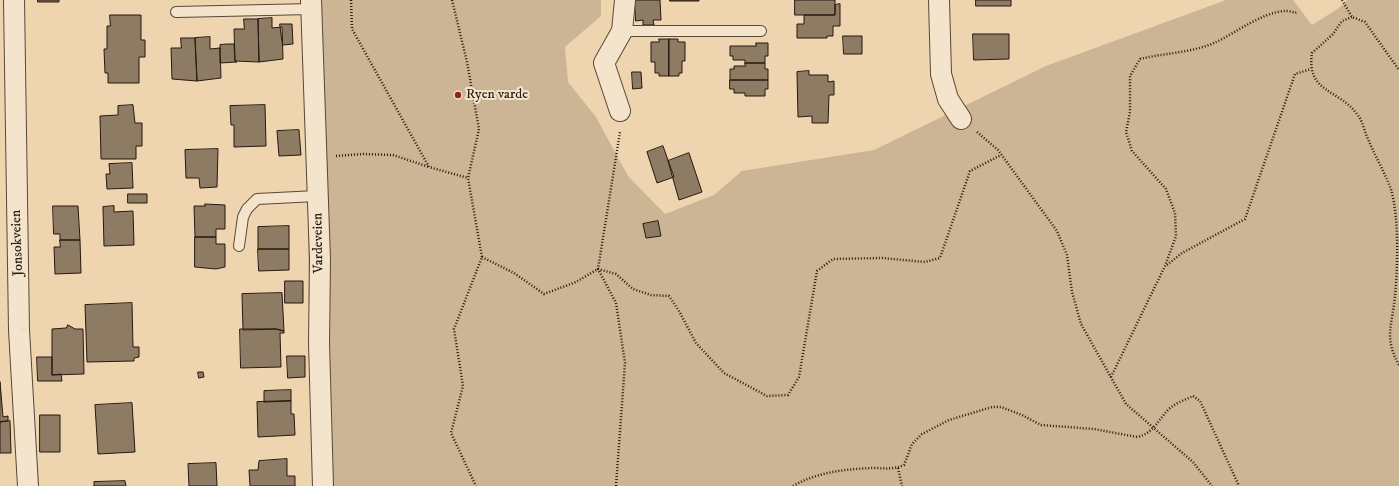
<!DOCTYPE html>
<html>
<head>
<meta charset="utf-8">
<style>
  body { margin:0 }
  canvas { display:block; background:#eed5af }
</style>
</head>
<body>
<canvas width="1399" height="486"></canvas>
<script>
const g = document.querySelector('canvas').getContext('2d');
g.lineJoin = 'round';
function fill(path, color) { g.fillStyle = color; g.fill(path, 'evenodd'); }
function trace(path, color, width, dash) { g.strokeStyle = color; g.lineWidth = width; g.lineCap = dash ? 'butt' : 'round'; g.setLineDash(dash || []); g.stroke(path); }
function label(font, color, halo, rows, align = 'center') {
  g.font = font + ' "IM FELL DW Pica",serif'; g.lineWidth = 4; g.setLineDash([]); g.textBaseline = 'middle'; g.strokeStyle = halo; g.fillStyle = color; for (const [text, x, y, turn = 0] of rows) {
    g.save(); g.translate(x, y); g.rotate((+turn || 0) * Math.PI / 180); g.textAlign = isNaN(turn) ? turn : align; if (halo) g.strokeText(text, 0, 0); g.fillText(text, 0, 0); g.restore();
  }
}
fill(new Path2D(`
  M306,0H601V16L565,47L568,82L596,117L628,176L665,214L714,195L742,171L874,150L1046,66L1226,0H1293L1312,25L1339,8L1347,0H1399V486H312L309,330Z`), '#ccb594');
const building = new Path2D(`
  M38,0H59V2H38Z
  M635,0H660L661,20H653L654,25H643V20L636,21Z
  M670,0H699V1H670Z
  M795,0H835V15H795Z
  M976,0H1011V6H976Z
  M840,4V26H833V36H827V38H797V24H804V15H835V5Z
  M110,15H141V40H145V57H139V83H108V73H105L104,49H107V26H110Z
  M272,18V28L282,27L283,59L259,62L258,19Z
  M244,19H258L259,62L235,61L234,29H244Z
  M280,24H292L293,44L283,45Z
  M973,34H1009V59L974,60Z
  M843,36H862V54H844Z
  M210,37V49L220,48L221,78L197,81L195,38Z
  M181,38H195L197,81L172,79L171,48H181Z
  M659,39H669V76H659V73H655V62H651V42H659Z
  M669,39H678V42H685V61H682V73H679V76H669Z
  M756,43H768V56H765V63H745V60H733V56H730V46H756Z
  M227,44H234L235,61L237,62L220,63V45Z
  M745,63H765V69H768V80H730V69H734V66H745Z
  M809,71V75H828V82L834,81V95H829L828,123H812V116L798,117L797,72Z
  M632,72H641L642,88L633,89Z
  M730,80H768V89H765V96H745V93H734V89H730Z
  M133,105L135,123H142V146H136V159H101L100,116L118,115V106Z
  M265,105L266,146L234,147V125H231L230,106Z
  M299,130L301,155L279,156L277,131Z
  M663,146L674,177L657,183L647,152Z
  M218,149L217,187L200,188L199,178H186L185,150Z
  M689,153L702,192L679,200L668,161Z
  M132,163L133,188L107,189L106,174H110L109,164Z
  M128,194H147V203H128Z
  M205,204L225,205V229H216V237H195L194,206H205Z
  M53,206H78L80,240H60V234H54Z
  M114,206V212L133,211L134,245L104,246L103,207Z
  M658,221L661,236L646,238L643,224Z
  M289,226V249H258V227Z
  M195,237H216V244H225V267L216,269L195,267Z
  M60,240H80L81,273L55,274L54,247H60Z
  M258,249H289V270L259,271Z
  M285,281H303V303H285Z
  M282,293L284,331L276,329L243,330L242,294Z
  M132,303L133,347H139V357L134,358V361L87,362L85,305Z
  M68,325L75,329H83L84,374L52,375V329L66,328Z
  M240,329H276L284,331V333H280L281,367L241,368Z
  M287,356H305V377L288,378Z
  M37,357H52V375L61,374L62,381H38Z
  M198,372H203L204,377L199,378Z
  M0,382L3,417L8,416V421L0,422Z
  M291,390V401L264,402V391Z
  M291,401V414H294L295,435L258,437L257,402Z
  M132,403L135,452L98,454L95,405Z
  M40,415H60V452H40Z
  M10,421L11,453H0V422Z
  M287,459V476H295V486H250L249,470H258L259,461Z
  M216,463L217,486H189L188,464Z
  M125,481L126,486H94V482Z`);
fill(building, '#8e7b63');
trace(building, '#261910', 1);
const lane = new Path2D(`
  M176,12L312,9
  M622,31H761
  M239,246L243,217L247,209L257,199L317,196`);
const street = new Path2D(`
  M14,0L19,330L28,486
  M311,0L320,260L319,343L323,486
  M939,0L941,74L948,99L961,119
  M620,111L604,63L622,31L625,0`);
trace(lane, '#584838', 12);
trace(street, '#584838', 22);
trace(new Path2D(`
  M351,0L352,29L429,167L468,178
  M452,0L467,62L479,129L468,178L482,257L454,329L463,386L451,433L476,486
  M1342,0L1352,17L1365,22L1399,70
  M1352,17L1342,21L1333,34L1312,53C1306,93 1339,89 1357,114C1363,121 1364,131 1368,139C1375,156 1384,171 1391,189C1399,218 1398,264 1395,295C1393,323 1383,337 1399,365
  M977,132L998,150L1057,231L1067,255L1072,292L1081,324L1126,404L1193,462L1212,486
  M336,156L363,154L393,155L429,167
  M482,257L514,273L544,294L576,282L598,269L616,274L633,289L651,295L669,296L679,311L696,343L724,373L767,396L788,395L799,377L817,271L833,259L882,258L925,262L940,258L970,171L1001,155
  M1167,265L1182,253L1245,219L1295,74L1311,69
  M1111,377L1165,266L1176,236L1175,213L1166,189L1132,151L1126,132L1130,112V76L1140,59C1164,53 1191,53 1214,43C1235,34 1274,3 1295,13L1298,12
  M898,468L902,486
  M616,486L625,363L616,303L598,269L620,132
  M793,486C817,472 846,469 873,468C884,468 893,470 904,465L912,444L922,434L949,420L992,407H1001L1022,415L1041,425L1094,429L1137,437C1153,434 1158,420 1168,410C1175,403 1185,400 1193,396L1200,401L1239,486`), '#261910', 2.5, [1, 2]);
trace(lane, '#f4e4cb', 10);
trace(street, '#f4e4cb', 20);
for (const [x, y, r, color] of [
  [458,95,4,"#8f2418"]
]) { const dot = new Path2D(); dot.arc(x, y, r, 0, 2 * Math.PI); g.fillStyle = color; g.fill(dot); trace(dot, '#f4e4cb', 1.5); }
label('14px', '#261910', '#f4e4cb', [
  ["Ryen varde",466,95]
], 'left');
label('14px', '#261910', '#f4e4cb', [
  ["Jonsokveien",18,243,-92],
  ["Vardeveien",319,243,-91]
]);
</script>
</body>
</html>
